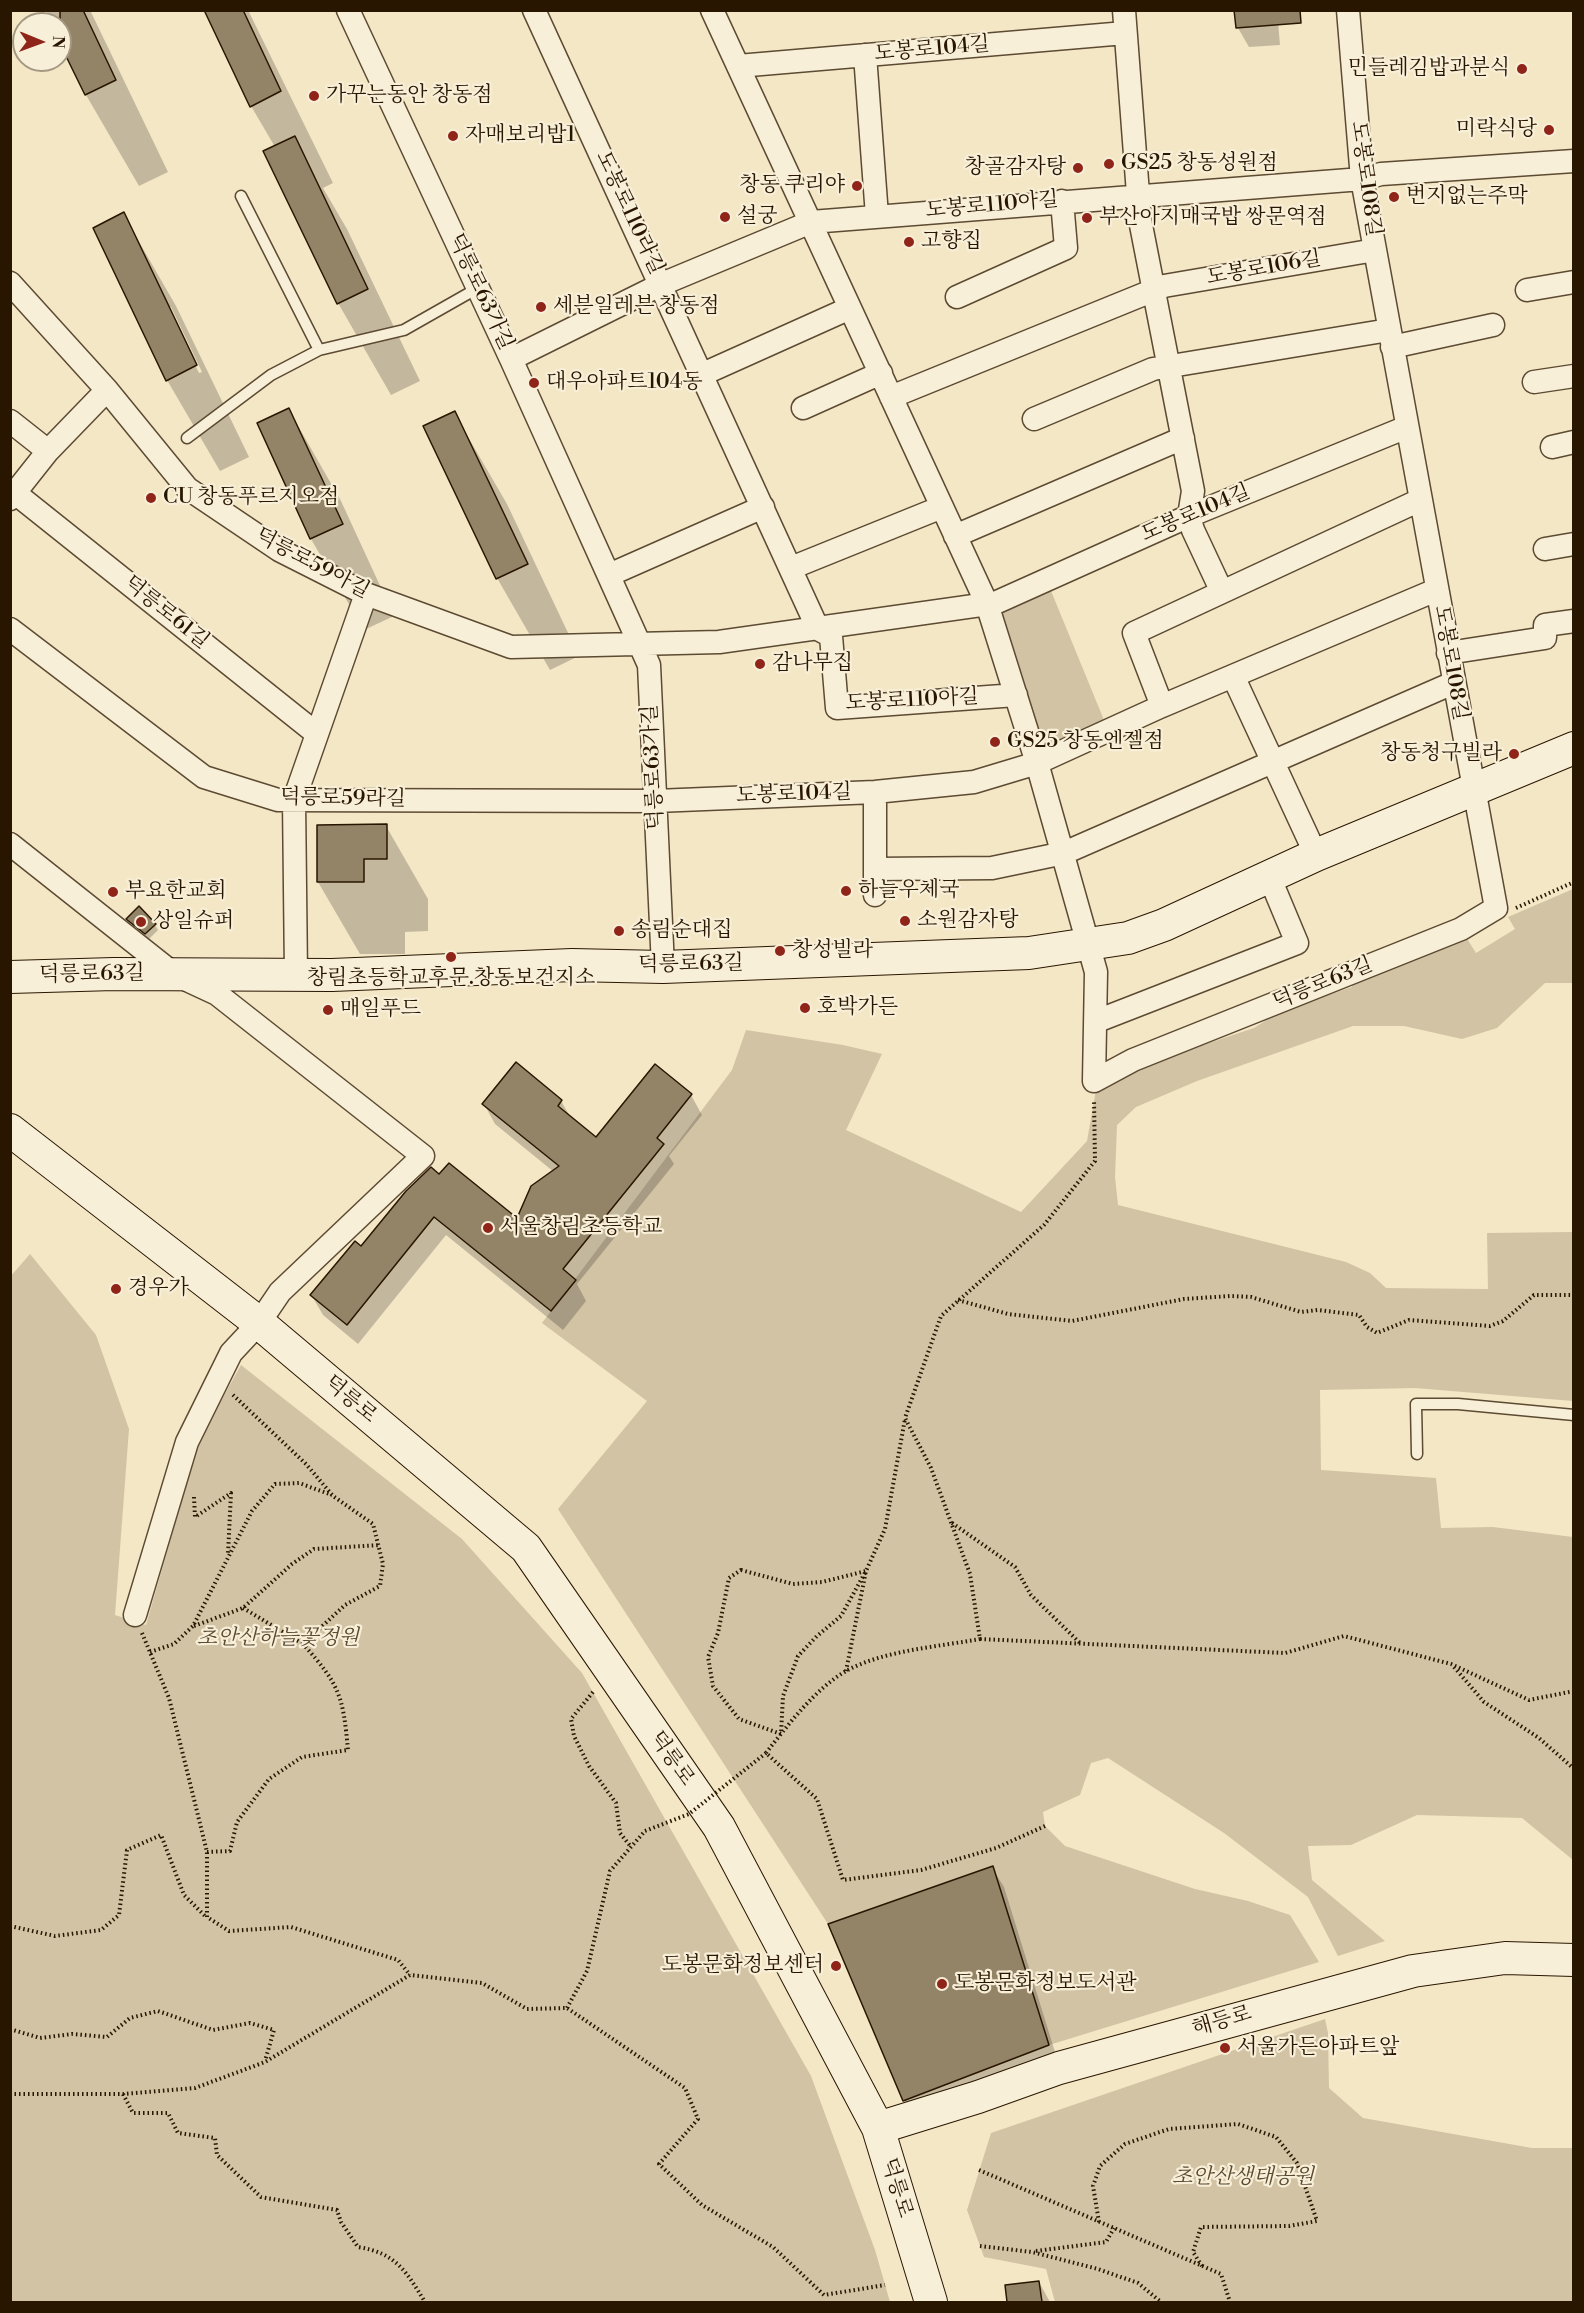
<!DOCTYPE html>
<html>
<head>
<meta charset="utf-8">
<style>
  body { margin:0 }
  #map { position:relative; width:1584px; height:2313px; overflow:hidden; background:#f4e7c5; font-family:"Libre Bodoni",serif }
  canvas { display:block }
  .frame { position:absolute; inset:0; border:12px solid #291601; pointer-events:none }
  .north { position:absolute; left:12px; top:12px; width:60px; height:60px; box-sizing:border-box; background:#f8efd9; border:2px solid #a59883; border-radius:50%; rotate:91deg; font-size:16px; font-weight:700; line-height:24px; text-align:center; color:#291601 }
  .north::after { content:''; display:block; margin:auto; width:21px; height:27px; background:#8f2418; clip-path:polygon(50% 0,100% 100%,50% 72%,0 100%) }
</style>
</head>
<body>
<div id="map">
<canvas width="1584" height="2313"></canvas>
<div class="frame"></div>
<div class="north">N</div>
</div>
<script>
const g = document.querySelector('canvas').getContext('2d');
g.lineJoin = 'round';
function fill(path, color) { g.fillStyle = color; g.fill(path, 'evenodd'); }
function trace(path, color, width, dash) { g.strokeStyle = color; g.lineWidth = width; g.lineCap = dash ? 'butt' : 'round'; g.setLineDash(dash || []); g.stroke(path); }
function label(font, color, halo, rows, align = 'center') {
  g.font = font + ' "Libre Bodoni","Noto Serif KR",serif'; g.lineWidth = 4.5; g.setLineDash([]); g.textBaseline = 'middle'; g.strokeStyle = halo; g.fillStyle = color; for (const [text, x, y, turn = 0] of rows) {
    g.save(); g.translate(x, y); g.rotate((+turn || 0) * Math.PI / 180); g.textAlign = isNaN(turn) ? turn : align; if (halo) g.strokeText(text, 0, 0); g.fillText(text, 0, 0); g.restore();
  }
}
fill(new Path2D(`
  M1049,586L1106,725L1047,752L996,610Z
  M1573,889V983H1545L1497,1028L1462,1039L1404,1026H1353L1197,1081L1136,1107L1117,1125L1115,1177L1118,1205L1346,1262L1370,1273L1386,1288L1488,1289L1487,1233L1573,1232V1401L1415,1388L1320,1390L1321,1470L1436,1478L1441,1528L1493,1527L1573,1537V1860L1522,1818L1417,1815L1351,1845L1308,1846L1312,1880L1385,1941L1338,1956L1308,1897L1224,1833L1108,1758L1091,1763L1080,1795L1043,1812L1045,1826L1065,1846L1195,1889L1248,1901L1290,1915L1319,1962L1049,2045L993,1867L828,1924L558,1509L647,1401L542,1323L732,1070L746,1030L843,1045L882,1054L846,1130L1021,1212L1087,1141L1096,1090L1134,1068L1254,1028L1282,1010L1352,987V976L1461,929L1476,953L1515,929L1508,917Z
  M30,1254L96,1335L129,1429L115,1615L146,1625L199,1440L241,1365L462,1539L582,1673L811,2076L875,2250L890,2302H11L10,1277Z
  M1325,2019L1328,2033L1329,2088L1363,2118L1532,2148H1573V2302H1055L1046,2269L984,2257L967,2210L991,2133Z`), '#d1c3a4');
fill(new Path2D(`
  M46,10H90L168,172L139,186L86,95L60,40V24H52Z
  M206,10H248L333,183L323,188L347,229L420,381L391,395L338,303L275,147L251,106Z
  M1236,10H1277L1280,45L1249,47L1238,28Z
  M123,214L176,306L249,457L220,471L167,380ZM167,307H171L202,372L199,373Z
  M289,410L341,501L394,616L364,630L311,539L259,424Z
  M454,413L507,504L579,656L550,670L497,578L425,427Z
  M386,826L428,899V931L405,932V954H360L318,882Z
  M128,919L155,925L158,930L149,939Z
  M691,1095L702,1115L669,1156L674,1164L577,1284L586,1301L563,1330L446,1235L358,1344L323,1315L312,1296L439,1176L518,1221L554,1172L495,1124L484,1104L561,1101L571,1118L596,1139Z
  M992,1868L1004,1887L1059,2065L915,2120L904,2101L830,1925Z
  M1039,2282L1050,2302H1009L1007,2286Z`), '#0003');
const building = new Path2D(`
  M60,10H83L116,80L85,95L60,44Z
  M204,10H243L281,91L250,107Z
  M1234,10H1300L1301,23L1236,28Z
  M295,136L368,289L337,304L263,151Z
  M124,212L197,365L166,381L93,228Z
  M289,408L343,524L310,539L257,423Z
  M455,411L528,564L496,579L423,426Z
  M387,824V859H364V882H317V825Z
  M139,906L156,924L145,934L126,919Z
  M516,1062L562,1100L558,1106L596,1137L655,1064L692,1094L657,1138L664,1144L563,1269L576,1280L551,1311L434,1217L347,1325L310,1295L355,1241L361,1246L406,1191L431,1167L439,1174L449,1163L517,1218L531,1186L559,1166L482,1104Z
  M993,1866L1049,2045L903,2101L828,1924Z
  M1039,2281L1042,2302H1007L1005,2285Z`);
fill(building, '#938367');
trace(building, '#291601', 1.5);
const lane = new Path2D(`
  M241,196L319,350
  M187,438L271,375L319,350L404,330L478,288
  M1417,1454L1416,1404H1458L1574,1415`);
const street = new Path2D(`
  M348,10L511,359L649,665L663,967
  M534,10L818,629L831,636L837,708L1016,695
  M712,10L987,604L1037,763L1096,972L1094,1081
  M1124,10L1140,220L1193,491L1189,516L1193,530L1222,592
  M865,55L877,216
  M738,66L1125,33
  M10,283L107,390L187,488L279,550L366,594L511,647L719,642L995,603L1189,516L1407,427
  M1527,290L1574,282
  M957,297L1066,248L1062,201
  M1392,347L1493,325
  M511,359L662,284L811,222L1362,179L1381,174L1574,161
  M703,374L850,308
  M1534,382L1574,376
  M891,397L1164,286L1375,250
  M803,408L881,373
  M1034,419L1153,369L1389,330
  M10,421L48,451
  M1552,447L1574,442
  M15,493L317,734
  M10,499L48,451L107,390
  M955,536L1183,438
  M1545,549L1574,544
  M791,568L942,507
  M609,575L763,507
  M10,629L204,777L278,800L656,801L875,792L974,782L1037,763L1162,706L1436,590
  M1448,653L1545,638V625L1574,621
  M1233,676L1316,855
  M1162,706L1134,633L1420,500
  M875,792V895
  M10,844L174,974L217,994L423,1156L280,1292L259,1323L231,1353L187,1442L135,1615
  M875,869L992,868L1064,853L1453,683
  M296,975L294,800L366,594
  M1097,1021L1297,943L1269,876
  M1094,1081L1133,1060L1461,929L1496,908L1362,179L1348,10`);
const secondary = new Path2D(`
  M10,977L114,974L332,975L572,965L663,967L1029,953L1128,938L1164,925L1316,855L1574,748
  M10,1130L259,1323L526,1548L719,1827L878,2128L931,2302
  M878,2128L978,2097L1059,2068L1413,1971L1505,1958L1574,1960`);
trace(lane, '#5c4a32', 13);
trace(street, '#5c4a32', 25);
trace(secondary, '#291601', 34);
trace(new Path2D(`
  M1516,908L1574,882
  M958,1300L1008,1314L1072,1321L1184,1299L1230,1296L1251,1297L1301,1312L1318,1310L1359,1315L1367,1327L1377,1333L1409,1320L1490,1326L1503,1321L1534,1295H1574
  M194,1497L195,1517L231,1493L228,1554
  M952,1523L1015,1567L1031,1595L1080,1643
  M741,1570L793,1584L822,1582L866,1571L841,1616L817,1636L798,1656L783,1696L781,1734L739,1719L713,1686L708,1657L718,1633L729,1578Z
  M243,1608L303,1644
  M194,1626L243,1608L292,1564L314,1549L380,1545
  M142,1633L169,1698L207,1852V1917L229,1931L291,1927L398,1960L410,1975
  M980,1639L1285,1653L1344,1636L1451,1664L1529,1700L1574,1691
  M150,1652L174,1644L193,1626L252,1511L275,1484L299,1483L332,1495
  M1454,1667L1484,1702L1539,1738L1574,1769
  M846,1671L866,1571L885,1529L905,1419
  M593,1692L571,1719L574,1736L589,1766L616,1803L620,1833L631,1847
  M1045,1826L996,1848L921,1870L843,1880L817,1799L766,1753C787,1726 815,1689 846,1671C885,1650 937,1647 980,1639L970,1574L931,1468L905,1418L941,1316L1044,1225L1095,1161L1094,1100
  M207,1852L230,1851L237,1822L269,1779L302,1757L348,1750C343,1696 340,1685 303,1644L345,1605L380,1586L383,1564L373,1524L333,1496L306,1464L232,1394
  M10,1926L55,1936L101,1930L119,1915L127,1850L161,1835L184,1895L206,1917
  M567,2008L587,1971L610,1871L645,1831
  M10,2029L40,2038L72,2034L107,2037L130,2018L158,2011L213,2030L250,2023L274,2030L265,2061
  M10,2094H123L195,2088L265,2062L410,1975L482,1983L527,2009L567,2008L685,2088L698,2119L659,2164L702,2205L773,2247L824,2295L885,2285
  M123,2094L133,2113H168L178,2133L215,2138L217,2155L261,2197L337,2210L341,2222L358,2247C396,2253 406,2271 425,2302
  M979,2170L1221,2274L1230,2302
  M1099,2222L1093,2186L1100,2166L1125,2144L1169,2129L1238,2124L1276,2137L1297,2163L1317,2221L1289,2226L1201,2227L1193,2252L1202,2266
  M980,2246L1032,2252L1098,2269L1138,2283L1161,2302
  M1036,2251L1106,2242L1114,2228`), '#291601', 4, [1.5, 3]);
trace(lane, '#f8efd9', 10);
trace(street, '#f8efd9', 22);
trace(secondary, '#f8efd9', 32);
trace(new Path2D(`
  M645,1831L689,1814L766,1753`), '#291601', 4, [1.5, 3]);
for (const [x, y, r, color] of [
  [1522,69,6,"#8f2418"],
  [314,96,6,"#8f2418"],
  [1549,130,6,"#8f2418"],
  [453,136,6,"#8f2418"],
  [1109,164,6,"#8f2418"],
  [1078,168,6,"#8f2418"],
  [857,186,6,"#8f2418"],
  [1394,197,6,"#8f2418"],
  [725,217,6,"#8f2418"],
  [1087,218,6,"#8f2418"],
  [909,242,6,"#8f2418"],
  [541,307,6,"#8f2418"],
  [534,383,6,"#8f2418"],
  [151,498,6,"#8f2418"],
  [760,664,6,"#8f2418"],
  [995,742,6,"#8f2418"],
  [1514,754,6,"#8f2418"],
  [846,891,6,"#8f2418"],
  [113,892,6,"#8f2418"],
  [905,921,6,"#8f2418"],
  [141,922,6,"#8f2418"],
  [619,931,6,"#8f2418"],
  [780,951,6,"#8f2418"],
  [451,957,6,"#8f2418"],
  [805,1008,6,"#8f2418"],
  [328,1010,6,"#8f2418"],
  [488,1228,6,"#8f2418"],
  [116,1289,6,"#8f2418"],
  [836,1966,6,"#8f2418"],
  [942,1984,6,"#8f2418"],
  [1225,2048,6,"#8f2418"]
]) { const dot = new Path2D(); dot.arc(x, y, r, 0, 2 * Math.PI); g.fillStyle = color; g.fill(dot); trace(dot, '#f8efd9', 2); }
label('21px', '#291601', '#f8efd9', [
  ["도봉로104길",932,50,-5],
  ["도봉로108길",1365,179,82],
  ["도봉로110아길",992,206,-5],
  ["도봉로110라길",629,213,65],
  ["도봉로106길",1264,269,-10],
  ["덕릉로63가길",480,292,65],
  ["도봉로104길",1196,514,-23],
  ["덕릉로59아길",312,564,28],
  ["덕릉로61길",166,613,39],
  ["도봉로108길",1450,663,80],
  ["도봉로110아길",912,701,-3],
  ["덕릉로63가길",654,767,-93],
  ["도봉로104길",794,795,-2],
  ["덕릉로59라길",343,799,1],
  ["덕릉로63길",691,965,-1],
  ["덕릉로63길",92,975,-1],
  ["덕릉로63길",1323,984,-22],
  ["덕릉로",350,1400,40],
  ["덕릉로",671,1759,55],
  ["해등로",1222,2022,-16],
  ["덕릉로",896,2188,73]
]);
label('21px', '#291601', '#f8efd9', [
  ["민들레김밥과분식",1510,69,"right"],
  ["가꾸는동안 창동점",326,96],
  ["미락식당",1537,130,"right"],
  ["자매보리밥1",465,136],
  ["GS25 창동성원점",1121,164],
  ["창골감자탕",1066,168,"right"],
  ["창동 쿠리야",845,186,"right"],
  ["번지없는주막",1406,197],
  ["설궁",737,217],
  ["부산아지매국밥 쌍문역점",1099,218],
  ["고향집",921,242],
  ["세븐일레븐 창동점",553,307],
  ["대우아파트104동",546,383],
  ["CU 창동푸르지오점",163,498],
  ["감나무집",772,664],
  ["GS25 창동엔젤점",1007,742],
  ["창동청구빌라",1502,754,"right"],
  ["하늘우체국",858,891],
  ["부요한교회",125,892],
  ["소원감자탕",917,921],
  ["상일슈퍼",153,922],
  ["송림순대집",631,931],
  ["창성빌라",792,951],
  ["창림초등학교후문.창동보건지소",451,979,"center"],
  ["호박가든",817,1008],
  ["매일푸드",340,1010],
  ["서울창림초등학교",500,1228],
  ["경우가",128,1289],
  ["도봉문화정보센터",824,1966,"right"],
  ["도봉문화정보도서관",954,1984],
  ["서울가든아파트앞",1237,2048]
], 'left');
label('italic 21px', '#5b4a32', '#f8efd9', [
  ["초안산하늘꽃정원",278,1639],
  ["초안산생태공원",1243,2178]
]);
</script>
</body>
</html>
